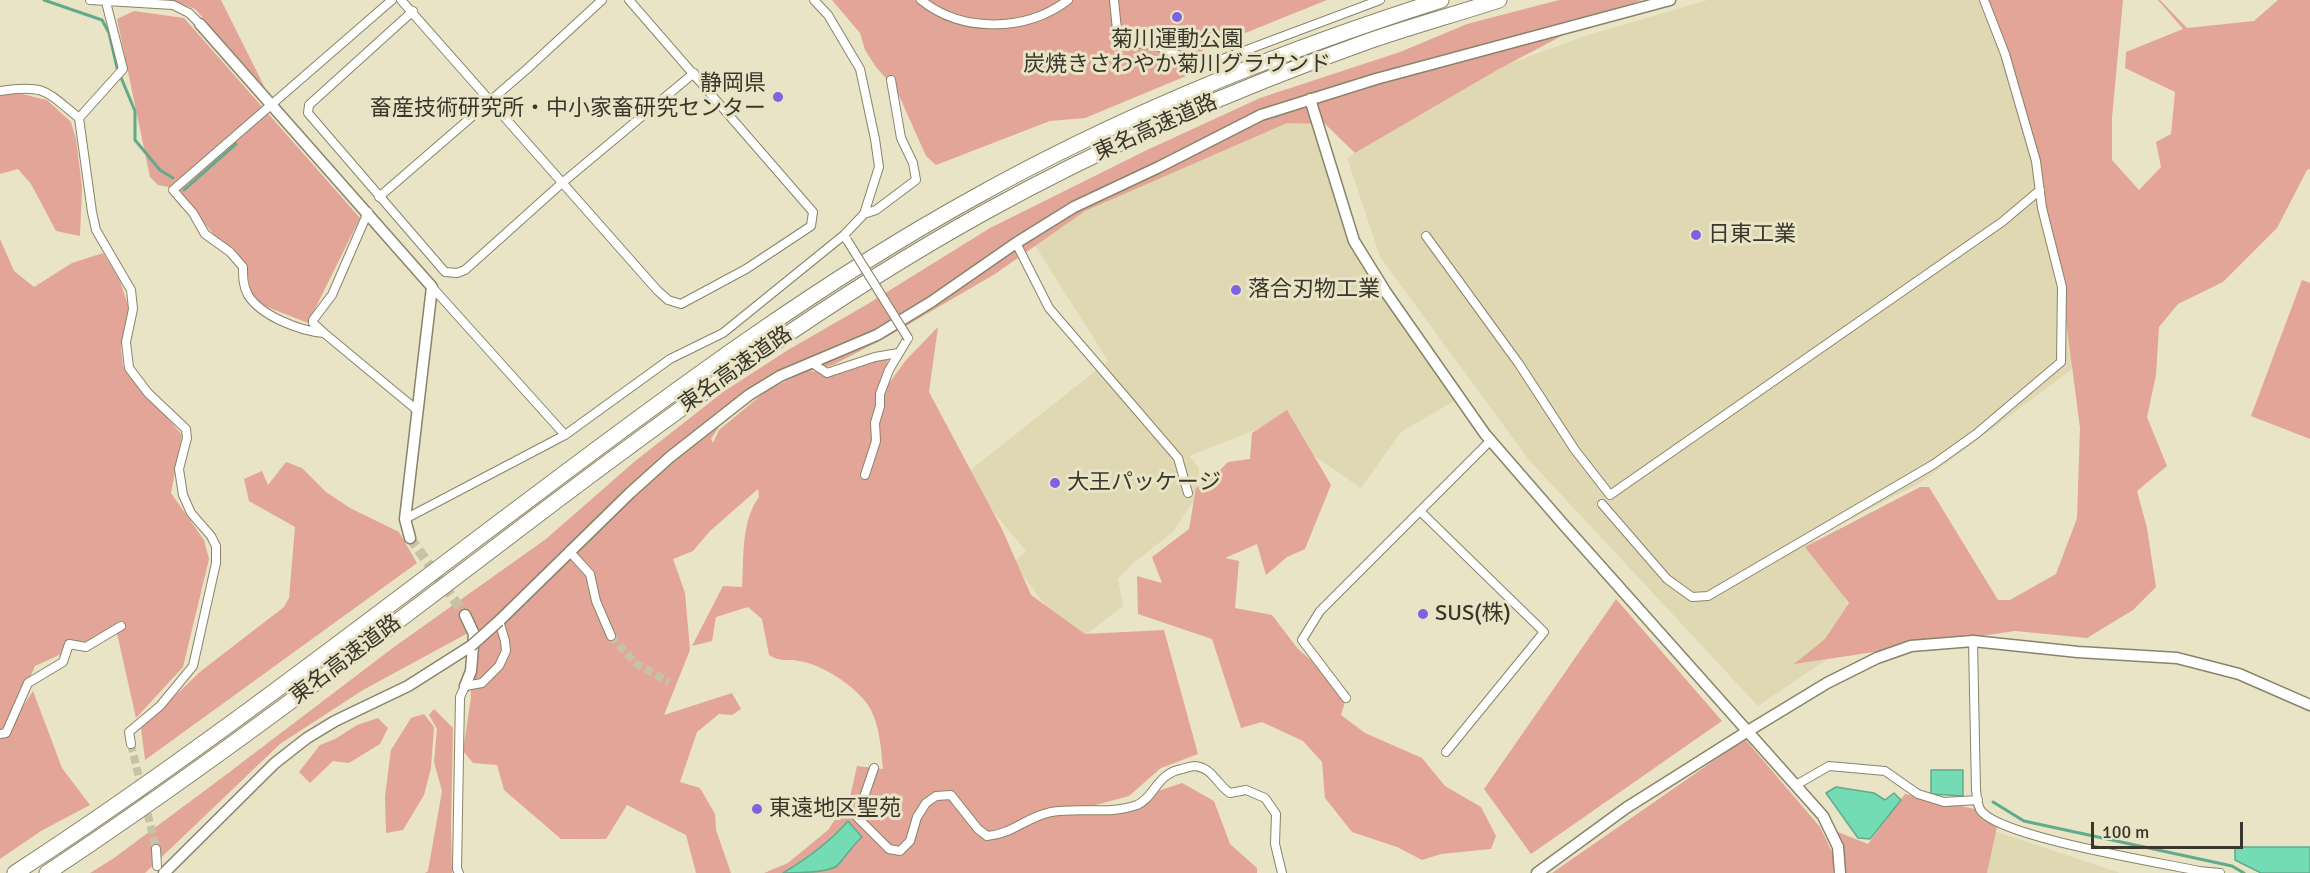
<!DOCTYPE html>
<html>
<head>
<meta charset="utf-8">
<style>
  body { margin:0 }
  #map { position:relative; width:2310px; height:873px; overflow:hidden; background:#e9e4c6; font-family:Signika,sans-serif }
  canvas { display:block }
  .scale { position:absolute; left:2091px; top:822px; width:152px; height:27px; box-sizing:border-box; border:3px solid #39372c; border-top:0; padding-left:8px; font-size:18px; line-height:21px; white-space:nowrap; color:#39372c; -webkit-text-stroke:4px #e9e4c6; paint-order:stroke }
</style>
</head>
<body>
<div id="map">
<canvas width="2310" height="873"></canvas>
<div class="scale">100 m</div>
</div>
<script>
const g = document.querySelector('canvas').getContext('2d');
g.lineJoin = 'round';
function fill(path, color) { g.fillStyle = color; g.fill(path, 'evenodd'); }
function trace(path, color, width, dash) { g.strokeStyle = color; g.lineWidth = width; g.lineCap = dash ? 'butt' : 'round'; g.setLineDash(dash || []); g.stroke(path); }
function label(font, color, halo, rows, align = 'center') {
  g.font = font + ' Signika,"Noto Sans JP",sans-serif'; g.lineWidth = 6; g.setLineDash([]); g.textBaseline = 'middle'; g.strokeStyle = halo; g.fillStyle = color; for (const [text, x, y, turn = 0] of rows) {
    g.save(); g.translate(x, y); g.rotate((+turn || 0) * Math.PI / 180); g.textAlign = isNaN(turn) ? turn : align; if (halo) g.strokeText(text, 0, 0); g.fillText(text, 0, 0); g.restore();
  }
}
fill(new Path2D(`
  M1708,0H2075L2091,355L1920,483L1814,538L1863,635L1758,706L1529,460L1380,257L1347,158L1506,65L1585,36Z
  M1307,110L1349,242L1454,401L1401,432L1361,488L1307,451L1281,420L1189,456L1199,468L1198,494L1173,532L1132,564L1118,579L1123,606L1075,643L1013,563L1026,551L963,476L1108,361L1031,239L1090,202Z
  M1970,823L2120,873H1851Z`), '#dfd8b3');
fill(new Path2D(`
  M171,0H221L265,88L195,9Z
  M832,0H1327L1203,50L1191,74L1085,118L1050,121L936,165L926,156L897,91L876,67L865,50L860,33Z
  M1559,0H1642L1607,12L1499,69L1355,153L1325,124L1287,123L1085,211L995,274L887,337L833,365L810,371L828,373L889,354L882,393L906,360L938,327L929,392L1002,529L1031,595L1085,634L1164,630L1198,754L1161,768L1129,796L1077,810L1128,807L1149,794L1182,783L1214,801L1230,844L1257,868V873H764L788,863L828,830L850,797L857,766L883,769C881,749 880,728 871,710C861,690 825,666 804,662C791,658 781,663 769,655L762,619L748,607L716,617L712,641L692,646L723,586L742,587C744,557 741,521 759,497L758,489L710,531L693,551L673,559L685,593L690,650L664,715L732,693L741,709L732,715L719,714L697,732L680,782L700,788L715,814L716,830L731,873H696L686,835L627,805L606,839H561L504,790L497,765L473,763L463,751L471,697L468,633L363,690L280,744L145,873H90L114,858L219,780L394,647L546,539L634,462L723,392L788,350L866,305L990,228L1147,150L1260,98L1400,52L1467,24ZM804,372L766,391L719,430L713,443L711,439L730,410L796,374Z
  M1988,0H2123L2112,118V160L2139,190L2161,167L2156,142L2171,134L2175,92L2125,68L2126,52L2183,29L2158,0H2160L2187,28L2254,21L2278,0H2310V169L2307,170L2277,228L2223,282L2178,304L2159,327L2156,375L2147,417L2167,466L2137,491L2147,528L2156,587L2133,610L2087,638L2015,631L1794,664L1825,639L1849,603L1805,547L1920,487H1929L1998,600H2010L2056,574L2077,518L2080,428L2060,274L2040,190Z
  M134,11L184,18L360,218L308,323L262,305L251,292L246,266L233,248L216,237L174,188L158,185L150,177L117,19Z
  M14,92L47,100L71,122L76,139L82,187L80,236L56,231L31,184L18,169L0,174V95Z
  M0,239L14,271L34,287L72,263L103,253L120,281L129,309L121,348L123,366L139,389L159,408L182,435L171,493L204,540L209,559L183,667L136,718L116,629L35,666L8,729L33,691L62,768L90,805L41,831L0,859Z
  M2302,280L2310,283V439L2251,416Z
  M1287,410L1331,485L1305,549L1287,557L1266,575L1257,544L1225,558L1239,561L1235,608L1272,615L1298,649L1348,692L1341,715L1365,733L1422,758L1445,786L1481,807L1496,836L1491,849L1441,854L1422,860L1397,847L1352,832L1325,798L1322,762L1303,741L1262,722L1241,728L1212,639L1138,614L1137,576L1162,583L1152,557L1189,529L1196,488L1210,480L1228,462L1250,459L1252,433Z
  M286,462L302,468L326,492L350,508L399,532L417,563L145,760L141,728L201,671L284,607L289,598L295,527L249,501L244,479L262,471L268,485Z
  M1616,599L1722,721L1531,854L1484,789Z
  M434,709L453,728L451,826L452,873H425L428,871L442,791L434,762L437,729L429,715Z
  M424,714L434,727L431,768L424,795L403,830L386,833L385,796L391,750L411,718Z
  M378,718L388,728L380,744L349,763L333,761L310,783L299,772L320,745L335,739L357,725Z
  M1745,739L1820,827L1833,854V873H1552Z
  M1905,794L1980,810L1998,822L1987,873H1842L1838,832L1868,844Z`), '#e3a598');
const water = new Path2D(`
  M1931,770H1963V796L1931,794Z
  M1836,787L1874,793L1885,800L1894,793L1901,800L1870,839L1858,838L1826,793Z
  M848,821L862,837C852,846 846,856 837,866C826,873 798,873 783,873C808,858 829,843 848,821Z
  M2235,847H2310V873H2261L2235,860Z`);
fill(water, '#73dcb5');
trace(water, '#62aa8c', 1.5);
trace(new Path2D(`
  M44,0L102,20L109,33L117,68L135,111V140L160,170L173,178
  M184,190L236,144
  M1993,802L2024,821L2232,866L2244,873`), '#62aa8c', 3);
trace(new Path2D(`
  M611,636L635,663L669,682
  M131,744L156,849`), '#c6c1a7', 8, [8, 4]);
trace(new Path2D(`
  M410,538L465,615`), '#c6c1a7', 10, [10, 5]);
const minor = new Path2D(`
  M90,0L173,5L189,13L200,24
  M392,0L173,190L193,213L205,234L230,252L243,267C243,277 243,286 248,295C261,316 300,331 324,333L418,411
  M401,0L657,290L668,300L681,304L746,269L811,226L813,212L629,0
  M921,0C962,33 1026,32 1068,0
  M1114,0L1117,30L1121,39L1126,43L1150,44L1168,50L1193,63H1212L1380,0
  M106,2L123,69L79,118L92,212L96,230L131,290L133,309L126,342L129,368L148,393L186,429L187,438L179,469L183,495L191,513L211,536L216,546V563L193,666L160,706L129,732L131,744
  M413,11L309,105L308,113L445,272L457,273L465,270L562,183L694,73
  M0,91C45,84 46,91 79,118
  M379,197L527,69L602,0
  M864,214L876,210L916,180L913,163L901,138L891,80
  M1426,236L1519,364L1575,450L1610,495L2002,222L2040,190
  M1016,243L1049,308L1178,458L1188,493
  M432,287L565,435
  M324,333L313,323V320L332,295L368,212
  M812,363L827,373L875,357L898,353
  M865,475L876,441L875,423L880,406V394L889,370L908,338
  M1602,504L1667,579L1692,597L1708,596L1934,464L1976,434L2061,362L2062,287L2042,208L2036,161L2005,54L1984,0
  M1420,511L1544,632L1446,752
  M405,519L565,435L670,359L723,333L844,235L864,214L879,167L875,139L860,69L828,15L814,0
  M569,551L590,574L596,601L611,636
  M1973,641L1976,790C1977,797 1977,807 1982,812C2006,838 2157,862 2199,871L2220,873
  M1346,698L1302,640L1320,611L1491,440
  M0,734L6,733L28,683L63,662L69,644L86,647L121,626
  M874,768L857,817L889,849L900,851L910,841L917,817L926,803L936,796L951,795L978,829L987,836C1013,834 1026,817 1051,812C1079,807 1109,815 1137,805C1154,798 1157,773 1182,769C1186,768 1191,766 1195,766C1213,768 1217,785 1230,793L1246,790L1265,798L1276,814L1275,844L1282,873
  M1796,785L1829,766L1885,771L1918,794L1944,802L1978,800
  M156,849L157,866
  M459,873L457,869L460,697L465,686L482,683L499,666L506,651L505,641L499,621`);
const tertiary = new Path2D(`
  M200,24L432,287L405,519L410,538
  M1310,99L1354,241L1385,291L1485,434L1563,524L1823,816L1838,847L1840,873
  M499,621L630,493L670,457L749,395L780,376L877,335L931,302L1016,243L1074,207L1159,167L1261,115L1376,79L1670,0
  M465,686L471,671L474,634L465,615
  M164,873L275,763L307,738L335,721L408,686L471,646
  M1537,873L1626,808L1748,731L1827,683L1877,658L1911,646L1973,641L2078,652L2177,658L2239,674L2310,705`);
const motorway = new Path2D(`
  M15,873C195,756 363,624 534,496C676,389 819,283 975,197C1122,115 1280,51 1441,0
  M47,873C216,761 377,637 539,514C682,406 828,299 985,212C1108,144 1237,88 1369,41C1412,26 1456,14 1499,0`);
trace(minor, '#898469', 10);
trace(tertiary, '#898469', 13);
trace(motorway, '#898469', 17);
trace(minor, '#fff', 8);
trace(tertiary, '#fff', 10);
trace(motorway, '#fff', 15);
const minorBridge = new Path2D(`
  M847,240L908,338`);
const tertiaryBridge = new Path2D(`
  M471,646L499,621`);
trace(minorBridge, '#898469', 10, []);
trace(tertiaryBridge, '#898469', 13, []);
trace(minorBridge, '#fff', 8);
trace(tertiaryBridge, '#fff', 10);
for (const [x, y, r, color] of [
  [1177,17,6,"#7f63de"],
  [778,97,6,"#7f63de"],
  [1696,235,6,"#7f63de"],
  [1236,290,6,"#7f63de"],
  [1055,483,6,"#7f63de"],
  [1423,614,6,"#7f63de"],
  [757,809,6,"#7f63de"]
]) { const dot = new Path2D(); dot.arc(x, y, r, 0, 2 * Math.PI); g.fillStyle = color; g.fill(dot); trace(dot, '#e9e4c6', 2); }
label('22px', '#39372c', '#e9e4c6', [
  ["菊川運動公園",1177,40,"center"],
  ["炭焼きさわやか菊川グラウンド",1177,65,"center"],
  ["静岡県",766,84,"right"],
  ["畜産技術研究所・中小家畜研究センター",766,109,"right"],
  ["日東工業",1708,235],
  ["落合刃物工業",1248,290],
  ["大王パッケージ",1067,483],
  ["SUS(株)",1435,614],
  ["東遠地区聖苑",769,809]
], 'left');
label('22px', '#39372c', '#e9e4c6', [
  ["東名高速道路",1156,128,-24],
  ["東名高速道路",736,370,-35],
  ["東名高速道路",346,660,-37]
]);
</script>
</body>
</html>
